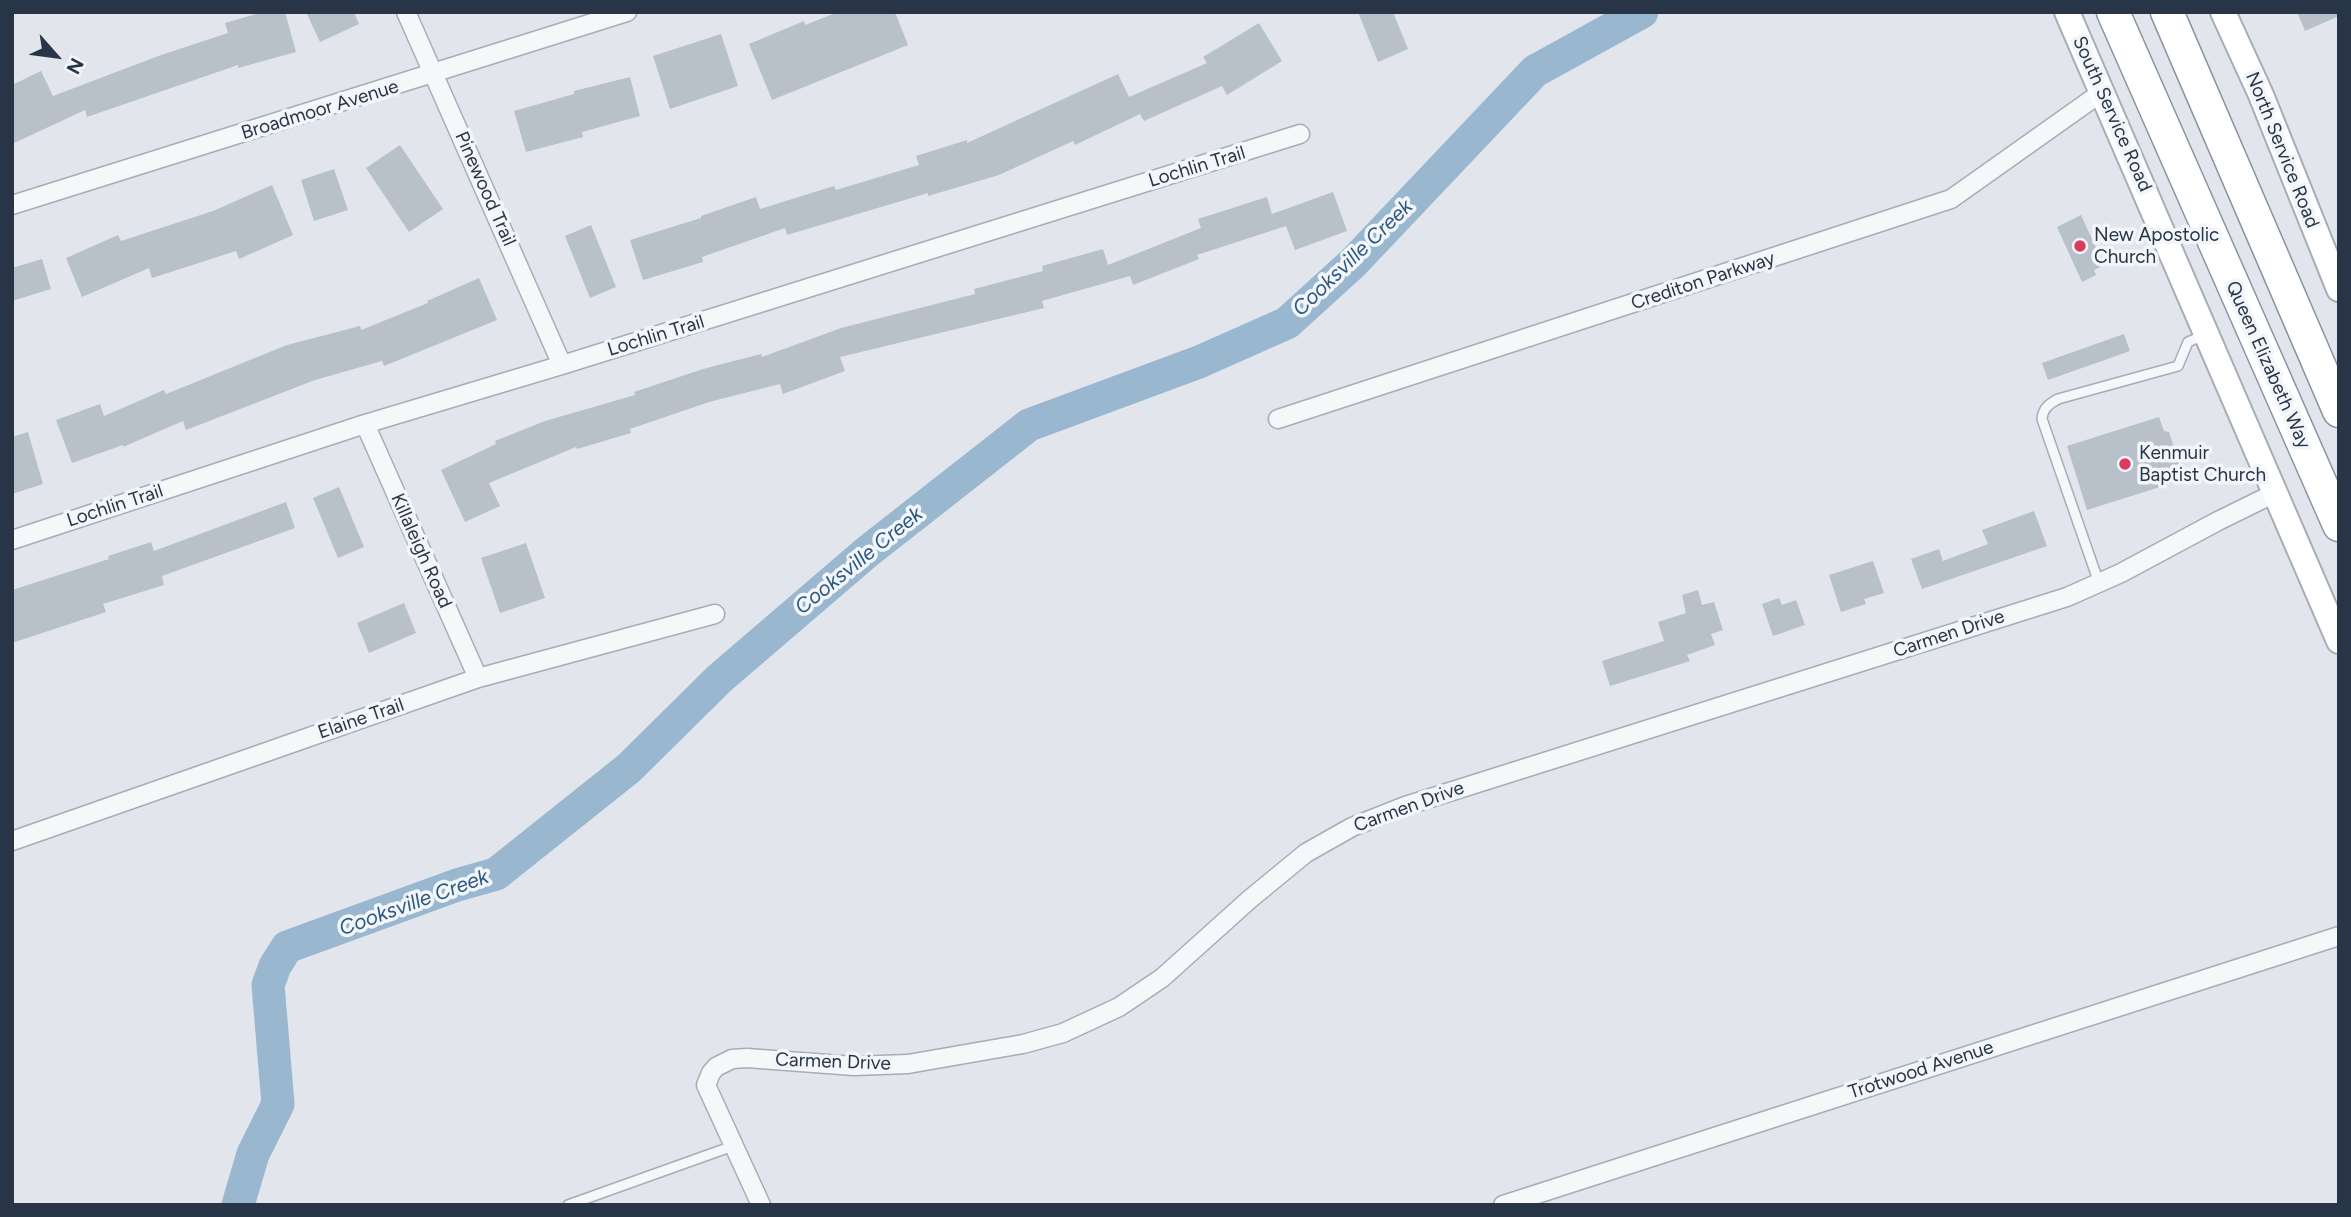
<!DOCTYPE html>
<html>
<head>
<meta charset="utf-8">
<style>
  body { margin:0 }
  #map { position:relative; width:2351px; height:1217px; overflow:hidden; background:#e2e6ec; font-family:Figtree,sans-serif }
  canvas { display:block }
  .frame { position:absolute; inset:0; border:14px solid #283546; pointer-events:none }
  .north { position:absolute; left:21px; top:21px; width:70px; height:70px; -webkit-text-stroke:5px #f2f5f9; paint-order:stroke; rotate:118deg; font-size:19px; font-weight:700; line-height:28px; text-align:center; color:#283546 }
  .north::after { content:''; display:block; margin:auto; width:24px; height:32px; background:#283546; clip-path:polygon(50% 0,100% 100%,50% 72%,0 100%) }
</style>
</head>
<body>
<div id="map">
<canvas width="2351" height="1217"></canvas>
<div class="frame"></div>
<div class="north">N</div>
</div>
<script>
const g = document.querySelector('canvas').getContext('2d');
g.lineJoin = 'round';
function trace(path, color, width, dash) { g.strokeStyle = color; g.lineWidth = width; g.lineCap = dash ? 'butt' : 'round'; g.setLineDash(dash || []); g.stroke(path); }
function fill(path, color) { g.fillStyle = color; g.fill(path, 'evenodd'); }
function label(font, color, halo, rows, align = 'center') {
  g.font = font + ' Figtree,sans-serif'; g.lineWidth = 7; g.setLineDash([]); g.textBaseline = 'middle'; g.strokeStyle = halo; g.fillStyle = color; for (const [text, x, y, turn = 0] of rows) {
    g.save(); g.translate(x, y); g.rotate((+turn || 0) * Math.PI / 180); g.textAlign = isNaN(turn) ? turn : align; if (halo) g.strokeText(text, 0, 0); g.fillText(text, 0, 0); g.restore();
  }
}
trace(new Path2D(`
  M238,1205L253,1154L278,1104L268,985L275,966L287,947L457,885L496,874L629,768L719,679L867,552L1029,425L1199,362L1287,323L1353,263L1535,71L1642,12`), '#99b8cf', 33);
fill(new Path2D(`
  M263,12H285L296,52L238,68V65L87,117L85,110L12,144V85L41,71L53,96L161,55L228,33L225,23Z
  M306,12H354L359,24L320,42Z
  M838,12H895L908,45L772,100L749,44L804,21L805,25Z
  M1358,12H1393L1408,49L1378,62Z
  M2297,12H2339V16L2305,31Z
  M1259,23L1282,61L1227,95L1222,86L1144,121L1140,114L1075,145L1073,141L999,175L928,196V193L787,235L785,228L702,257L703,262L643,280L630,240L701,218V216L756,197L760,209L834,186L836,190L919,165L916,156L967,140V143L1118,74L1129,97L1207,63L1203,57Z
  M721,34L738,86L670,109L653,56Z
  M630,77L640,116L582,132L583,137L526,152L514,111L574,94V91Z
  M400,145L443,209L409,232L366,168Z
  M334,169L348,210L314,221L301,180Z
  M272,185L293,235L239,259L236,251L152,278L149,268L82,297L66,258L118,235L121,241L213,211Z
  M1333,192L1347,231L1295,250L1286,226L1197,255L1199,259L1133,285L1130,276L1042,301L1044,308L840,357L845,371L783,394L780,384L709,402L630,429L631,433L577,449L576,447L489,483L500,506L465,522L441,470L496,444L495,441L545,421L635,395L634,392L703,369L761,354L762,357L841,328L975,294L974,289L1043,271L1042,266L1103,249L1108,265L1201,228L1198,219L1267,197L1272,214Z
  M2081,215L2104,265L2094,270L2096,275L2082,282L2057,227Z
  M591,225L616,287L590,298L565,236Z
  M42,259L51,289L12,301V268Z
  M479,278L497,320L384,366L382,361L315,380L186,430L183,421L123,447V445L72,463L56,420L100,404L104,416L164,390L166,394L287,345L360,326L361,330L428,303L427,301Z
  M2124,334L2130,351L2048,380L2042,363Z
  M2159,417L2164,431L2169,432L2179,463L2174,467L2179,481L2087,510L2067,446Z
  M28,432L43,484L12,494V437Z
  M339,487L364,547L338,558L313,498Z
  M286,502L295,528L162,576L164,585L103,604L106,612L12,643V590L109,559L108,556L151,542L154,551Z
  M2034,511L2047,546L1922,589L1911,559L1939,549L1943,561L1988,544L1982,530Z
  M526,543L545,598L500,613L481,558Z
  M1873,561L1884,593L1864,599L1866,604L1841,612L1829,575Z
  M1698,590L1702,605L1714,602L1723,630L1711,634L1715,645L1687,655L1690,661L1610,686L1602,661L1664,641L1658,622L1686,613L1682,595Z
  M1779,598L1782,605L1796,600L1805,625L1773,636L1762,604Z
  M404,603L416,633L369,653L357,623Z`), '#b8c0ca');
const lane = new Path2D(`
  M2099,583L2042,419C2043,408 2049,404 2058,399L2178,366L2188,342L2204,335
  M568,1205L733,1146`);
const street = new Path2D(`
  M406,12L562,365
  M12,205L627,12
  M1278,419L1951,199L2102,92
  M365,424L478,678
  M12,540L365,424L562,365L1300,134
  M12,841L478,678L715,614
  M761,1205L706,1085L711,1073L716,1067L732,1059L747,1058L854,1066L908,1064L1023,1044L1063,1033L1119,1007L1162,978L1250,899L1306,853L1352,827L1405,806L2067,597L2121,573L2218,521L2275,493
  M1503,1205L2339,936`);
const secondary = new Path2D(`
  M2067,12L2339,641
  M2223,12L2261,95L2339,289`);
const highway = new Path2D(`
  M2113,12L2339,525
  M2167,12L2339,411`);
trace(lane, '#a6adb7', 12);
trace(street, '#a6adb7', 21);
trace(secondary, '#a6adb7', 28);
trace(highway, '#8795a4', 35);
trace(lane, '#f5f7f9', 9);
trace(street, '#f5f7f9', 18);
trace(secondary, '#fff', 24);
trace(highway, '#fff', 32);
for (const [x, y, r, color] of [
  [2080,246,7,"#dc3b60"],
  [2125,464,7,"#dc3b60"]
]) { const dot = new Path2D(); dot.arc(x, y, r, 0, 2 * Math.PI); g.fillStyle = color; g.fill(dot); trace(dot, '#f2f5f9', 2.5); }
label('19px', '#283546', '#f2f5f9', [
  ["Broadmoor Avenue",320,110,-17],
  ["South Service Road",2112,114,66],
  ["North Service Road",2282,150,68],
  ["Lochlin Trail",1197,167,-17],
  ["Pinewood Trail",485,189,66],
  ["Crediton Parkway",1703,281,-18],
  ["Lochlin Trail",656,336,-17],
  ["Queen Elizabeth Way",2268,365,66],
  ["Lochlin Trail",115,506,-18],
  ["Killaleigh Road",421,551,66],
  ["Carmen Drive",1949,634,-18],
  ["Elaine Trail",361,719,-19],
  ["Carmen Drive",1409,807,-20],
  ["Carmen Drive",833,1062,2],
  ["Trotwood Avenue",1921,1070,-18]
]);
label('19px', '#283546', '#f2f5f9', [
  ["New Apostolic",2094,235],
  ["Church",2094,257],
  ["Kenmuir",2139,453],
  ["Baptist Church",2139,475]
], 'left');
label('italic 21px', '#2d587e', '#f2f5f9', [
  ["Cooksville Creek",1353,258,-44],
  ["Cooksville Creek",859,561,-39],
  ["Cooksville Creek",414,903,-20]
]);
</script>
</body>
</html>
